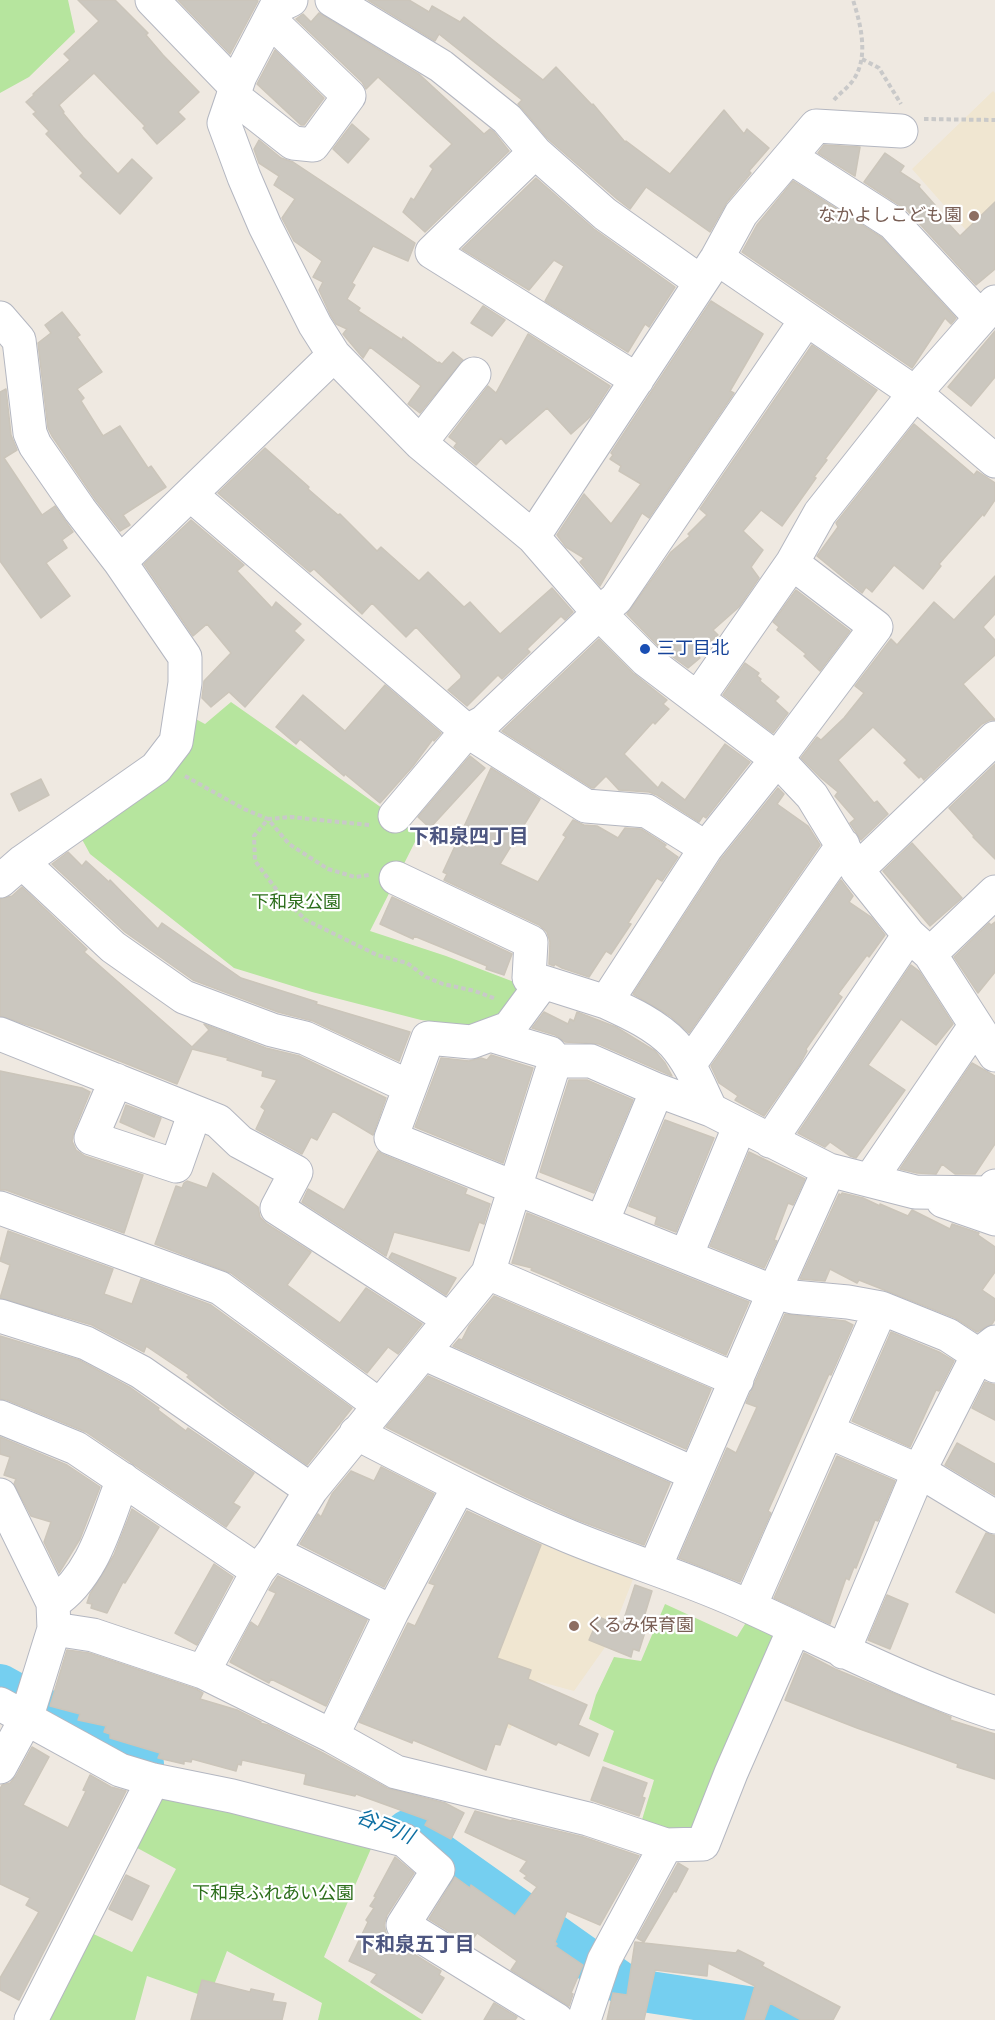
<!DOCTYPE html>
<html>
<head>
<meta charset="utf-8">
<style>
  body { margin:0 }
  canvas { display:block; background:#efe9e1 }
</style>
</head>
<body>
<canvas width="995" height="2020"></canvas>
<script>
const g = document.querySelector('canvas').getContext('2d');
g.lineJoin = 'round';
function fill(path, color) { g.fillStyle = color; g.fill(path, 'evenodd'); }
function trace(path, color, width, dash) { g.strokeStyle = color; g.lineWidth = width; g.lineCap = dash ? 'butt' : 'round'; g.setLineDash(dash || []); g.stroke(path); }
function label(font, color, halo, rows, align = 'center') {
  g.font = font + ' Figtree,"Noto Sans JP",sans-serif'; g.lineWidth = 4.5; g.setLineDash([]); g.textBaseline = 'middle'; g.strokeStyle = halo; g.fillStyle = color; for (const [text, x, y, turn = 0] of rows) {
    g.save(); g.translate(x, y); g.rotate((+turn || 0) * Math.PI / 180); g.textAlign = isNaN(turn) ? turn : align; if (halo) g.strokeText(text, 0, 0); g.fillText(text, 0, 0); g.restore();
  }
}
fill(new Path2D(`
  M993,91L995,93V263L912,169Z
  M501,1516L637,1569L608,1643L574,1691L537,1681L510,1729L433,1691L476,1571Z`), '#f0e6d1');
fill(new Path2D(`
  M0,0H68L75,32L29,77L0,93Z
  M231,702L419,834L370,931L446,956L522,985L496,1029L421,1020L312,992L234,968L90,854L78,832L190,716L205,724Z
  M665,1604L737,1637L750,1616L787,1632L700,1830L686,1835L641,1823L654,1780L603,1761L614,1731L589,1719L596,1695L614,1657L641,1661Z
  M157,1793L373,1844L324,1957L422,2020H318L322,2003L227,1951L209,1998L147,1976L135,2020H40L85,1930L132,1952L176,1869L130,1844Z`), '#b6e59e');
trace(new Path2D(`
  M0,1685L143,1764
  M407,1831L630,1989L754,2008L782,2020`), '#75cff0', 42);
const building = new Path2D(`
  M78,0H115L148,33L146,35L163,55L199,92L178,112L185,119L157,144L143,128L145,126L94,73L59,105L64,112L63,113L83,137L118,174L132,159L152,178L120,214L80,176L83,173L46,134L49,131L33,114L36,112L26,102L34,95L33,94L70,60L64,54L99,21Z
  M178,0H257L258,1L230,54Z
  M368,0H409L429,12L432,6L460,22L464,17L543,80L556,67L592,105L593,104L625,142L626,141L670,174L724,110L744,134L747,129L769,148L749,171L751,173L727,202L710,232L646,187L630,209L617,199L547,138L518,104L522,100L439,34L435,41Z
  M319,13L420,75L484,134L490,129L494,132L509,151L425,232L403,212L411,198L414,200L433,169L430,166L452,144L378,77L366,89L362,82L296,19L303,14L311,22Z
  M275,50L324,98L304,125H301L257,84Z
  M352,124L369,139L348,163L333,149Z
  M259,140L281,158L293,162L415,243L408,261L373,246L352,283L355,285L347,299L360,308L358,311L402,340L403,337L438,363L439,362L442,364L453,352L463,360L420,413L408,404L421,386L370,347L363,358L343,334L347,329L336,324L331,316L319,290L323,282L313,277L322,261L294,241L282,218L295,199L274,185L279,176L259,163L254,149Z
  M824,145L860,147L855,176L818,153Z
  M885,153L904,166L900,172L920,185L919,187L935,205L933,207L960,236L995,202V269L976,285L907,210L864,182Z
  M536,178L594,229L675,287L649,327L645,324L628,352L545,301L564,266L554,260L529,290L462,249Z
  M793,181L881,237L956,318L951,324L945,318L912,368L742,252L757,225Z
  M711,301L763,334L730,391L734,393L649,518L642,513L600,586L580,562L584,558L566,547L557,535L584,494L611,524L641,484L619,471L621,466L610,459L613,455L611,453Z
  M483,306L505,320L492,336L471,323Z
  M62,312L80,335L77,337L102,372L77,389L84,398L81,401L103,436L120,426L148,468L151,466L166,487L123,515L130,525L120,531L95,499L52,436L48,428L38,343L51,333L45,325Z
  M995,331V377L971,406L948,387Z
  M528,334L610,386L590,417L571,434L547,408L506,444L501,438L476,465L454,447L457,443L449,437L488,386L496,393Z
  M812,345L877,390L825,459L827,460L814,477L816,478L782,526L761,510L743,531L763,550L751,567L759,578L739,607L713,630L718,635L696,654L700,658L688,668L658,646L627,614L671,552L690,536L688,534L707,515L700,509Z
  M6,389L11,435L17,450L4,458L42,515L55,506L73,532L62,540L67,548L46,563L70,596L41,618L0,561V392Z
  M914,424L974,475L977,471L995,483V500L984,516L983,514L939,564L941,566L923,589L894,565L872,592L866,587L862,593L817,556L838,527L836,523Z
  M265,448L309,487L308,489L338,515L340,514L377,551L381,547L419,581L428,572L464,607L470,602L500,634L552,588L573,612L565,620L561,616L527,649L530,652L502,679L498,675L467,706L448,690L461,678V675L416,627L406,637L372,603L362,614L314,569L310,572L218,493Z
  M191,520L244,565L237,571L272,608L276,602L301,624L294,631L304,640L245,707L229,692L211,707L202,698L204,681L231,653L207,624L193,636L144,564Z
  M995,576V614L983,627L995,640V655L963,684L995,720H990L982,724L924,780L921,776L919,778L904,763L907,760L873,727L838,760L874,803L877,801L888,814L861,840L850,823L855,819L835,796L838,792L821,778L801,758L817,737L821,740L844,718L864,693L855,686L891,639L897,645L934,602L954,620Z
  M796,590L850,631L820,671L804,656L806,654L777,630L779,627L773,622Z
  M599,639L633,673L667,700L663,704L669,709L655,724L653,722L624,754L658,788L662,782L685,800L725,744L750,762L706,818L703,816L699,822L657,795L649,792L619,790L606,776L594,788H592L502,731Z
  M745,663L759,673L757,676L761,679L760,681L779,697L775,701L788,713L773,733L723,695Z
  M385,685L441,733L434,741L433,739L413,766L380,803L345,774L344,776L300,739L296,744L276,727L303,695L345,731Z
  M470,756L485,768L430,828L418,817Z
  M995,764V859L973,837L974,836L949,808Z
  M491,768L540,799L500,864L538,882L566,837L563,835L573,820L584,825L597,826L618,838L625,828L641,829L666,845L664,847L678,857L662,881L657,878L628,923L631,924L611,954L606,951L589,977L562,968L555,964L554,966L549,964L550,942L547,932L539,925L444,880L447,874L443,872Z
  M41,779L49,795L19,811L11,794Z
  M778,788L784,794L777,804L808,826L820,845L689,1033L670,1016L633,994L721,859Z
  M912,843L962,898L930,926L883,871Z
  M68,852L82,866L86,861L109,882L110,880L158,929L162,923L241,978L317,1002L316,1004L410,1032L399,1061L313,1021L278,1012L193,980L125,932L52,864Z
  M841,880L853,896L849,902L871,917L885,935L869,957L867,955L838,994L842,997L806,1049L807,1051L800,1064L764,1116L735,1100L738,1096L719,1083L711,1066Z
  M22,887L87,949L84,952L192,1047L209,1030L204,1024L266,1048L299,1056L386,1098L373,1135L333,1111L317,1140L311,1137L302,1154L256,1129L265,1110L261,1107L277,1080L262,1076L263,1071L227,1060L228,1058L192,1049L177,1084L40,1029L0,1016V899L12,896Z
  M392,897L512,954L504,975L486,969L487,966L414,936L413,939L380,924Z
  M995,922V972L978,993L954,957L989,923L991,925Z
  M911,965L919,971L953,1024L936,1045L901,1019L868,1065L905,1090L856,1158L850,1156L830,1142L825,1147L798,1133Z
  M544,1012L568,1024L570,1019L574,1021L577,1012L616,1027L655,1051L665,1063L672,1076L599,1044L565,1042L555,1035L532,1028Z
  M491,1055L533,1068L503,1163L415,1127L441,1058L469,1061L481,1058L487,1060Z
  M972,1063L995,1076V1144L975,1174H955L942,1164L936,1174L917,1173L900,1169Z
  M0,1071L82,1088L90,1092L74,1131L72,1141L76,1150L85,1156L143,1175L124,1233L6,1190H0Z
  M569,1080H587L633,1100L594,1193L540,1172Z
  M126,1105L161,1118L154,1137L120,1122Z
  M665,1120L714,1138L676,1232L655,1224L657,1217L629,1206Z
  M378,1151L384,1155L467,1189L465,1194L490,1204L484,1224L479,1222L469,1251L394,1232L386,1256L302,1202L308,1189L344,1210Z
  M749,1152L805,1179L793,1205L788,1203L774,1240L777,1241L764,1268L710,1246Z
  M213,1173L258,1207L260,1217L267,1224L311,1252L287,1285L319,1308L340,1323L366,1288L422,1324L398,1354L388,1347L367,1373L231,1273L155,1244L176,1186L182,1188L184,1183L187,1181L207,1188Z
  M842,1193L863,1198L880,1206V1204L908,1216L912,1210L950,1229L952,1224L979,1233L978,1235L995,1247V1272L982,1290L995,1299V1319L992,1324L977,1332L955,1318L859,1280L857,1283L830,1269L825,1281L800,1279L839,1194L841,1195Z
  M527,1213L749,1302L726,1355L560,1283V1282L531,1270L532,1268L512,1263Z
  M8,1231L113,1269L104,1294L132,1304L141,1279L211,1305L352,1408L307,1465L229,1410L187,1377L189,1375L146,1346L144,1352L92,1325L0,1298L10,1265L0,1261Z
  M392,1253L456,1278L446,1295L389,1258Z
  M494,1296L711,1389L686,1449L453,1346L459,1339L462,1340L469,1326Z
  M785,1314L845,1321L853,1325L831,1375L829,1374L768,1511L771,1513L740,1582L679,1558L727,1448L736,1453L757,1407L746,1403Z
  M891,1332L939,1352L954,1361L939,1391L936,1390L910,1447L852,1421Z
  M0,1336L79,1360L131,1388L159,1408L158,1410L186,1431L188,1428L254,1473L233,1503L240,1507L226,1527L86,1432L7,1400L0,1399Z
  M428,1376L670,1483L644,1545L575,1519L522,1495L386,1427Z
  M985,1382L995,1385V1420L972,1408Z
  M0,1437L67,1465L100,1487L80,1539L59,1573L44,1542L51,1522L31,1516L14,1484L16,1479L4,1475L10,1457L0,1454Z
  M957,1443L995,1464V1495L945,1465Z
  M837,1456L895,1481L878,1521L875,1520L856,1568L854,1567L849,1580L846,1578L830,1624L774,1598Z
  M381,1467L434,1494L384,1587L300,1544L318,1514L321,1517L332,1494L351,1471L374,1481Z
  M132,1509L159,1527L125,1583L123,1582L107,1613L91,1608L92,1604L87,1603L90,1594L114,1555Z
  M467,1511L541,1545L497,1658L531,1670L528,1679L587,1705L578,1725L598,1734L589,1756L558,1742L556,1745L508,1723L500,1745L495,1744L486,1770L413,1740L412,1743L359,1722L408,1623L415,1626L435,1585L429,1583Z
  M986,1533L995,1536V1613L956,1592Z
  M214,1564L233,1577L197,1645L175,1633Z
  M278,1576L367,1620L326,1706L271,1679L269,1683L230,1662L251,1622L258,1627L276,1593L269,1590Z
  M635,1585L652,1591L641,1627L646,1629L639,1651L633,1649L631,1657L589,1640L599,1617L617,1625L619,1621L623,1622Z
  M887,1595L908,1604L890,1649L868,1640Z
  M67,1650L89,1653L196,1689L203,1693L200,1699L237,1710L261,1722L260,1723L268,1725L323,1753L387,1788L445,1803L464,1813L451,1839L425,1825L428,1820L356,1794L355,1796L304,1784L306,1774L242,1760L241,1765L238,1764L236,1771L192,1759L191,1762L184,1761V1764L158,1758L160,1753L110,1738V1734L104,1732L106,1726L78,1720L80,1714L50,1706Z
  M804,1653L835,1669L951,1717L950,1720L995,1734V1779L957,1767L958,1764L857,1728L785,1700Z
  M32,1747L49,1757L23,1805L68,1828L86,1791L83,1790L90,1775L111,1787L126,1791L19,2000L0,1990V1978L39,1912L26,1905L30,1898L0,1884V1789L2,1785L10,1783L16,1776Z
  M603,1767L647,1783L642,1797L645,1798L639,1816L591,1800Z
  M475,1811L511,1821L512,1820L583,1837L639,1856L600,1925L567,1911L555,1942L557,1944L555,1946L583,1965L571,1993L573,1994L569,2006L511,1970L517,1961L477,1933L472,1940L463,1934L461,1939L429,1919L455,1877L470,1888L471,1885L515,1916L537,1887L524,1878L527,1876L520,1871L527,1861L465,1832Z
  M395,1857L414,1873L387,1915L384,1925L386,1933L393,1941L441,1971L439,1975L444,1978L422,2013L371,1982L377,1974L349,1961L368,1922L366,1920L374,1908L370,1906L376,1897L374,1896Z
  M678,1863L688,1869L676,1892L674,1891L644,1942L637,1938Z
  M126,1875L149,1886L132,1920L109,1909Z
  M635,1942L736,1953L738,1950L764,1963L762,1966L840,2007L833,2020H801L770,2003L764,2020H745L755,1986L708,1963L707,1976L655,1970L644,2020H607L613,1993L627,1995Z
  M202,1980L250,1992L251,1989L274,1994L272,2001L286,2003L282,2020H191Z
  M494,2003L517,2017L515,2020H484Z`);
fill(building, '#cbc7bf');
trace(building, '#cbc5ba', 1.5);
const minor = new Path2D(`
  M152,0L236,87
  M291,0L276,7L240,76L224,123L244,177L265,226L315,325L334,355L420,443L533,537L599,613L646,660L777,759L812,796L857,870L909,935L930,954L995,1055
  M332,0L441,66L507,119L535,152L605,214L701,282
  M233,96L293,143L313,145L349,96L270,20
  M535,152L432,252L637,380
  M790,157L893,223L981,318
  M717,258L915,393L995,461
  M0,318L19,340L30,433L35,445L80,510L120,562L185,657V683L176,742L156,768L22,862L0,881
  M420,443L474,374
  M191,495L467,731L586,806L647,811L706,848
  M533,537L717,258L741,214L816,126L901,131
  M120,562L334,355
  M698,698L792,563L820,513L915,393L995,302
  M395,816L467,731L484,722L599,613L616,599L806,320
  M22,862L113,947L184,997L272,1030L305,1038L410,1087L391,1138L774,1292L793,1297L848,1302L881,1308L948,1335L995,1366
  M857,870L995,738
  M396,878L531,942L529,978L543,982
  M930,954L995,892
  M0,1034L218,1121L240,1142L296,1172L277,1208L449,1319
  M490,1035L550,1053L555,1061
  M689,1065L843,845
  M116,1080L91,1138L176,1166L195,1112
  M410,1087L428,1038L471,1042L509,1028L543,982L606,1002
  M711,1110C700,1088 691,1063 674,1044C656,1025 630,1013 606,1002L706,848L777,759L876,627L792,563
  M770,1141L909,935
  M870,1180L975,1026
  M943,1201L995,1219
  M0,1208L220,1288L379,1405
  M602,1222L657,1090
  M686,1256L740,1125
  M488,1273L737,1380
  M0,1316L86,1343L141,1372L311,1490
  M423,1353L695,1474
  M0,1417L76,1448L258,1571
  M827,1431L919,1471L995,1517
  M356,1433C426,1469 496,1506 568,1536C628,1561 691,1579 750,1607C831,1644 910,1685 995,1713
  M0,1495L53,1603L54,1629L26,1719L0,1767
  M273,1552L392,1612
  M655,1567L774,1292L829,1170
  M53,1603C94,1576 106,1522 123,1479
  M750,1606L881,1308
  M54,1629L93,1635L203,1672L332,1736L396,1772L588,1819L666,1845L703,1844L731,1773L794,1629
  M843,1652L919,1471L978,1355L995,1342
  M203,1672L258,1571L273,1552L311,1490L488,1273L555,1061H591L657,1090L711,1110L829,1170L915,1192L990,1193L995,1186
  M0,1704L120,1770L153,1780L232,1796L404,1840L438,1870L403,1925L557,2020
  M332,1736L392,1612L459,1486
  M31,2020L153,1780
  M584,2020L604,1960L666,1845`);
trace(minor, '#b4b7c1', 35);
trace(new Path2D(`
  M862,59L879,68L901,104
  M834,100C839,94 846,89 851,83C870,60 861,25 853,0
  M924,119L995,120
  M185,776L244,809L268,819L289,844L328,869L355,877L369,875
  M369,825L291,817L268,819L254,836L255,861L282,897L306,920L377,955L407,963L426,977L443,984L475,991L496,999`), '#c9c9c9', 4, [4.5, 3]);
trace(minor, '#fff', 33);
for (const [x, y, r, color] of [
  [974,216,6,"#8d6e63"],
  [645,649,6,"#1a4fb4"],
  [574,1626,6,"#8d6e63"]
]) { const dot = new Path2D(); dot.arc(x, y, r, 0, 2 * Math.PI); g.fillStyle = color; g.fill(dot); trace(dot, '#fff', 2); }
label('18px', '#785e54', '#fff', [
  ["なかよしこども園",962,216],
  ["くるみ保育園",586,1626,"left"]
], 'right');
label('18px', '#164399', '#fff', [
  ["三丁目北",657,649]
], 'left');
label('18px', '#2c6e1b', '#fff', [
  ["下和泉公園",296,903],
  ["下和泉ふれあい公園",273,1894]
]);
label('bold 20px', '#4d5680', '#fff', [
  ["下和泉四丁目",469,837],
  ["下和泉五丁目",415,1945]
]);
label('italic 20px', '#0d6fa3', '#fff', [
  ["谷戸川",385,1827,22]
]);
</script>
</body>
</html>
